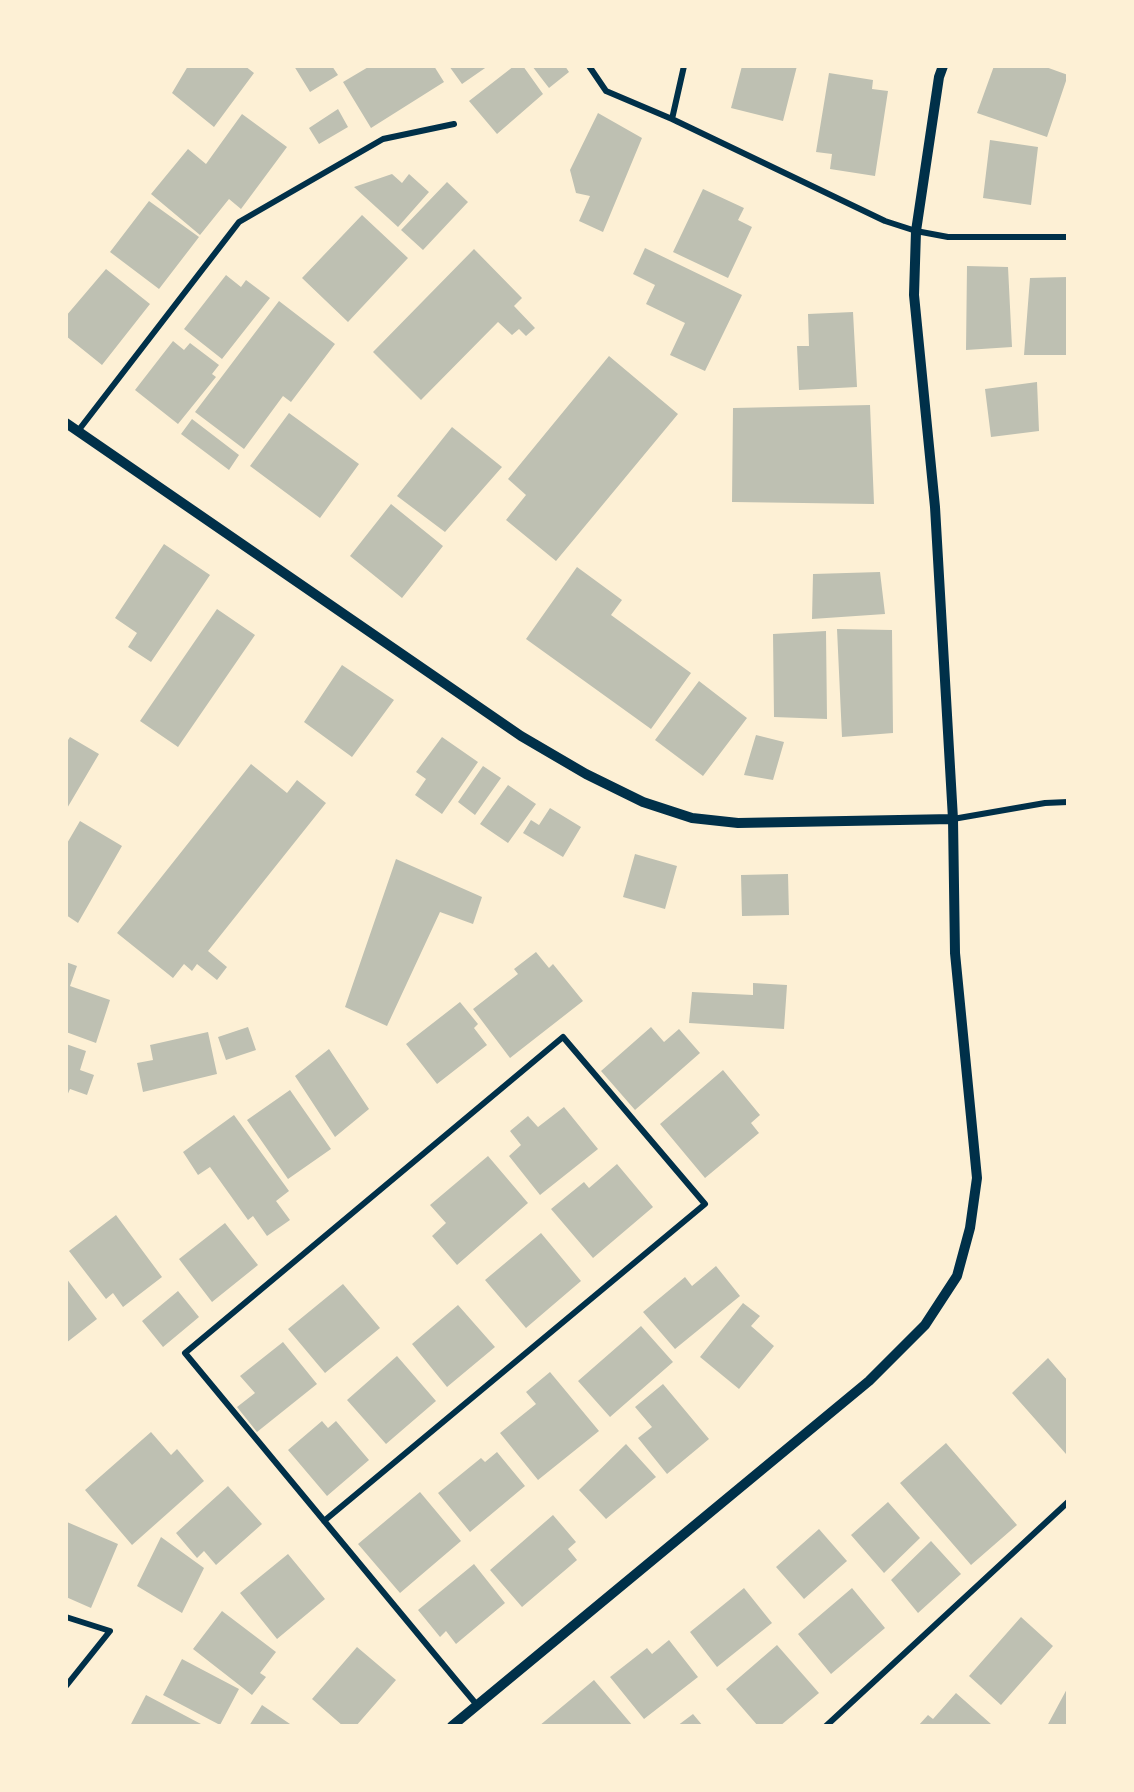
<!DOCTYPE html>
<html>
<head>
<meta charset="utf-8">
<style>
  body { margin:0 }
  #map { position:relative; width:1134px; height:1792px; overflow:hidden; background:#fdf0d5; font-family:Barlow,sans-serif }
  canvas { display:block }
  .frame { position:absolute; inset:0; border:68px solid #fdf0d5; pointer-events:none }
</style>
</head>
<body>
<div id="map">
<canvas width="1134" height="1792"></canvas>
<div class="frame"></div>
</div>
<script>
const g = document.querySelector('canvas').getContext('2d');
g.lineJoin = 'round';
function fill(path, color) { g.fillStyle = color; g.fill(path, 'evenodd'); }
function trace(path, color, width, dash) { g.strokeStyle = color; g.lineWidth = width; g.lineCap = dash ? 'butt' : 'round'; g.setLineDash(dash || []); g.stroke(path); }
fill(new Path2D(`
  M188,66H245L254,73L214,127L172,93Z
  M294,66H332L338,75L310,92Z
  M370,66H434L444,82L371,128L343,82Z
  M449,66H488L462,84Z
  M514,66H523L543,94L497,134L469,101Z
  M532,66H565L569,72L549,88Z
  M742,66H797L783,121L731,108Z
  M994,66H1043L1068,75L1047,137L977,113Z
  M829,73L873,80L872,89L888,91L875,176L830,169L832,154L816,152Z
  M338,109L348,127L319,144L309,128Z
  M598,113L642,138L603,232L579,221L590,196L576,193L570,170Z
  M242,114L287,147L241,209L229,199L200,235L151,194L188,149L206,164Z
  M990,140L1038,147L1031,205L983,198Z
  M392,174L402,183L409,174L429,192L398,227L354,187Z
  M447,182L468,202L423,250L401,230Z
  M703,189L744,208L738,220L752,227L728,278L673,252Z
  M149,201L199,237L159,289L110,252Z
  M362,215L408,258L348,322L302,278Z
  M645,248L742,295L705,371L670,355L685,323L646,304L655,285L633,274Z
  M474,249L522,298L514,306L535,328L526,336L519,329L512,335L498,322L421,400L373,352Z
  M967,266L1008,267L1012,347L966,350Z
  M106,269L150,304L102,365L66,336V316Z
  M226,275L241,287L246,280L270,298L222,359L184,329Z
  M1068,277V355H1024L1030,278Z
  M279,301L335,344L291,402L283,396L244,449L195,412Z
  M853,312L857,387L799,390L797,346H809L808,314Z
  M173,341L184,350L190,343L219,365L212,374L216,377L178,424L135,390Z
  M609,356L678,414L556,561L506,520L526,495L508,479Z
  M1037,382L1039,431L991,437L985,389Z
  M870,405L874,504L732,502L733,408Z
  M289,413L359,464L320,518L250,466Z
  M192,419L239,455L229,470L181,434Z
  M452,427L502,467L445,532L397,496Z
  M391,504L443,546L402,598L350,556Z
  M164,544L210,575L151,662L128,647L137,633L115,618Z
  M577,567L622,600L611,615L691,673L651,729L526,639Z
  M880,572L885,614L812,619L813,574Z
  M217,609L255,635L178,747L140,721Z
  M837,629L892,630L893,733L842,737Z
  M826,631L827,719L774,717L773,634Z
  M342,665L394,700L352,757L304,722Z
  M699,681L747,718L703,776L655,740Z
  M756,735L784,742L773,780L744,775Z
  M70,737L99,754L66,810V743Z
  M442,737L478,762L442,814L415,795L426,779L416,772Z
  M251,764L287,793L297,780L326,803L208,951L227,967L217,980L197,964L192,971L184,964L173,978L117,933Z
  M483,766L501,778L475,815L458,802Z
  M508,785L536,804L508,843L480,824Z
  M550,808L581,827L563,857L523,833L531,820L539,825Z
  M80,821L122,846L78,923L66,915V845Z
  M635,854L677,866L665,909L623,897Z
  M396,859L482,897L473,924L440,912L387,1026L345,1007Z
  M788,874L789,915L742,916L741,875Z
  M536,952L549,968L553,964L583,1001L510,1058L473,1009L518,974L514,969Z
  M66,962L77,966L70,986L110,1000L96,1043L66,1032Z
  M753,983L787,985L784,1029L689,1023L692,992L753,995Z
  M460,1002L478,1024L474,1028L487,1045L437,1084L406,1044Z
  M248,1027L256,1050L226,1060L218,1037Z
  M651,1027L664,1042L679,1029L700,1053L635,1110L601,1071Z
  M208,1032L217,1074L143,1092L137,1063L153,1060L150,1045Z
  M66,1044L86,1051L80,1070L94,1075L87,1095L70,1089L66,1098Z
  M329,1049L369,1109L335,1137L295,1076Z
  M723,1070L760,1115L751,1123L759,1133L705,1178L660,1124Z
  M290,1090L331,1149L288,1179L247,1120Z
  M564,1107L598,1149L540,1195L509,1156L521,1145L510,1131L528,1116L538,1127Z
  M234,1115L289,1191L276,1201L290,1220L267,1236L253,1216L248,1220L210,1167L198,1175L183,1152Z
  M488,1156L528,1203L457,1265L432,1236L446,1223L430,1205Z
  M617,1164L653,1207L593,1258L551,1209L584,1182L589,1188Z
  M116,1215L162,1277L123,1307L113,1293L106,1299L69,1251Z
  M225,1223L258,1265L212,1302L179,1259Z
  M541,1233L581,1281L526,1328L485,1280Z
  M716,1266L740,1296L675,1349L643,1312L685,1277L692,1286Z
  M66,1278L97,1319L66,1343Z
  M343,1284L380,1328L325,1373L288,1329Z
  M178,1291L199,1317L163,1347L142,1321Z
  M743,1303L760,1316L751,1326L774,1346L739,1389L700,1357Z
  M458,1305L495,1347L447,1387L412,1344Z
  M641,1326L673,1362L610,1417L578,1381Z
  M283,1342L317,1384L257,1432L237,1407L255,1393L240,1376Z
  M397,1356L436,1401L386,1444L347,1400Z
  M1048,1358L1068,1381V1452L1066,1454L1012,1393Z
  M550,1372L599,1431L538,1480L500,1433L536,1404L526,1392Z
  M663,1384L709,1439L667,1474L638,1438L652,1427L635,1407Z
  M322,1421L328,1428L336,1421L369,1460L327,1496L288,1450Z
  M151,1432L171,1455L177,1449L204,1481L132,1545L85,1490Z
  M946,1443L1017,1525L971,1565L900,1483Z
  M626,1444L656,1477L606,1519L579,1490Z
  M497,1452L525,1486L470,1532L438,1493L481,1458L485,1462Z
  M228,1486L262,1524L216,1565L204,1551L197,1558L176,1533Z
  M420,1492L461,1541L400,1593L358,1544Z
  M888,1502L920,1538L884,1573L851,1535Z
  M553,1515L576,1542L568,1549L577,1560L522,1607L490,1570Z
  M67,1522L118,1544L91,1608L66,1597Z
  M819,1529L847,1561L804,1599L776,1567Z
  M161,1537L204,1568L182,1613L137,1586Z
  M931,1541L961,1574L918,1613L891,1580Z
  M288,1554L325,1599L277,1639L240,1593Z
  M474,1564L505,1603L456,1644L446,1631L440,1637L418,1610Z
  M744,1588L772,1623L717,1667L690,1632Z
  M852,1588L885,1628L831,1674L798,1634Z
  M222,1611L276,1652L260,1673L266,1677L252,1695L193,1649Z
  M1021,1617L1053,1646L1001,1705L969,1676Z
  M669,1640L698,1677L644,1719L610,1677L647,1648L652,1654Z
  M777,1645L819,1693L780,1726H758L726,1689Z
  M357,1647L396,1680L356,1726H343L312,1699Z
  M182,1659L239,1689L220,1725L163,1695Z
  M594,1680L633,1726H539Z
  M1068,1687V1726H1047Z
  M956,1693L991,1724L990,1726H918L928,1715L933,1719Z
  M146,1695L201,1724L200,1726H130Z
  M262,1705L293,1726H249Z
  M693,1714L703,1726H677Z`), '#bec0b2');
trace(new Path2D(`
  M589,66L606,91L672,119L885,221L916,231L948,237H1068
  M672,119L684,66
  M78,431L239,222L383,139L454,124
  M953,819L1045,803L1068,802
  M324,1521L705,1204L563,1037L185,1353L456,1680L477,1705
  M66,1617L110,1631L66,1686
  M826,1726L1068,1502`), '#003049', 6);
trace(new Path2D(`
  M66,423L521,736L586,774L643,802L692,818L738,823L953,819
  M452,1726L869,1381L925,1325L957,1276L970,1228L977,1178L955,953L953,819L935,507L914,295L916,231L939,77L943,66`), '#003049', 10);
</script>
</body>
</html>
